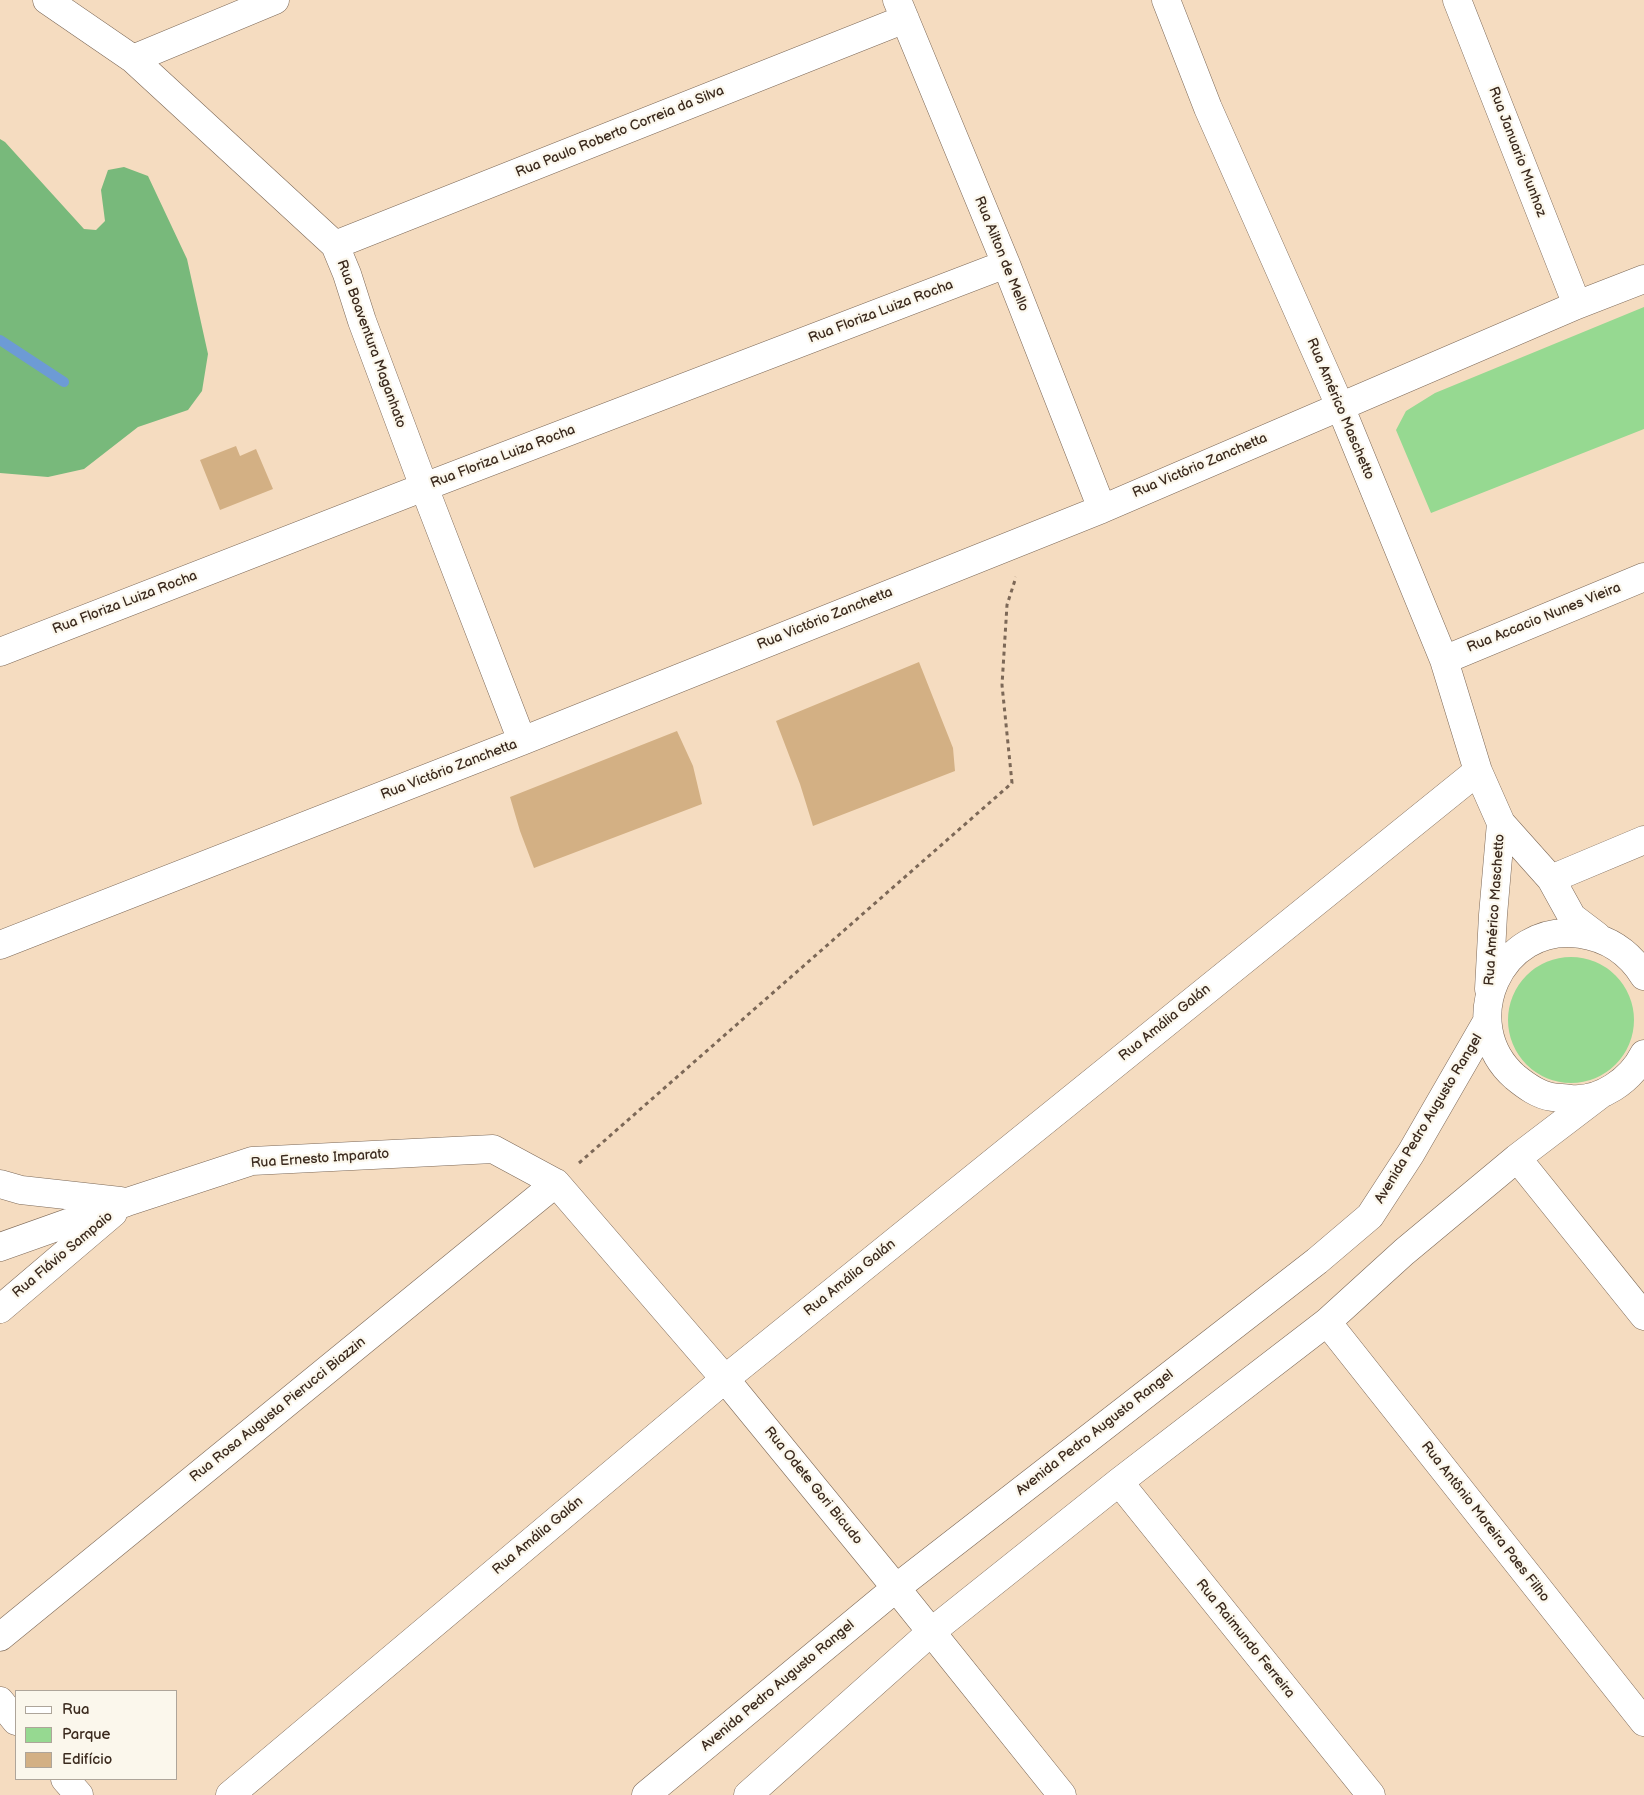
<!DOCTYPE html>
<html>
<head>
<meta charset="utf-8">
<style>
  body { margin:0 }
  #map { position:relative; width:1644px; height:1795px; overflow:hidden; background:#f5dcc0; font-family:"Balsamiq Sans",sans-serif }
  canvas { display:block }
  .legend { position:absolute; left:15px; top:1690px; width:162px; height:90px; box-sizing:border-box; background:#fbf7ec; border:1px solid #aea59a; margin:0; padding:6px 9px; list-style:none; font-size:15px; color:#3b2a1e }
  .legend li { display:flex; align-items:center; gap:10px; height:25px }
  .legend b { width:25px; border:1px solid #aea59a }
</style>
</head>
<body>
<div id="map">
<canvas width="1644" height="1795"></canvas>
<ul class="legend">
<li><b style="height:6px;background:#fff"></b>Rua</li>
<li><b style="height:14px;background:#96d991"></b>Parque</li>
<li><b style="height:14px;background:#d3b084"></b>Edifício</li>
</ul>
</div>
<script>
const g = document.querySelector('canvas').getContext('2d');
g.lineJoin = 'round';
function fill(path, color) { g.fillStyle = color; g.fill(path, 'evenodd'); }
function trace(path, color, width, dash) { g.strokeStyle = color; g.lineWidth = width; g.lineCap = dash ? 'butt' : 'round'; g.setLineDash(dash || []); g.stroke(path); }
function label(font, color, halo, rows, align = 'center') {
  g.font = font + ' "Balsamiq Sans",sans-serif'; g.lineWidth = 4.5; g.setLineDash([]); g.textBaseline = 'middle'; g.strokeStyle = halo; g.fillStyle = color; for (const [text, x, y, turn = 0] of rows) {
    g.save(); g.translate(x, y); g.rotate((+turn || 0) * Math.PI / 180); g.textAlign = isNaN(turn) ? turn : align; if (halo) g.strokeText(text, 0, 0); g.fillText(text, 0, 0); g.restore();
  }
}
fill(new Path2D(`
  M1644,307V429L1431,513L1396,430L1406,411L1435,393Z
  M1508 1020a63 63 0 1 1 126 0a63 63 0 1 1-126 0Z`), '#96d991');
fill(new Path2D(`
  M0,139L5,142L84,229L96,230L105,221L101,190L108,170L124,167L148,176L187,259L208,354L202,391L188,410L138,427L84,469L48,477L0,473Z`), '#78b97b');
trace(new Path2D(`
  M0,340L64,382`), '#6d9bd5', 10);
fill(new Path2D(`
  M236,446L240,456L256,449L273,489L220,510L200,460Z
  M919,662L953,748L955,771L813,826L800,784L776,721Z
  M677,731L693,766L702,804L534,868L520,831L510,797Z`), '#d3b084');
const minor = new Path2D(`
  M47,0L133,59L335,245L347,274L362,321L424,487L522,741
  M897,0L1006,264L1102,509
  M1166,0L1208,108L1340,406L1444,660L1478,771L1501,823L1551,879L1572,917L1597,936
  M1457,0L1577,305
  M133,59L275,0
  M335,245L905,19
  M0,652L424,487L1006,264
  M1444,660L1644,577
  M1551,879L1644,840
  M0,945L522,741L1102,509L1577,305L1644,279
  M1644,976C1629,952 1608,938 1580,934C1500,922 1455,1024 1515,1077C1526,1086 1538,1095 1552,1097C1558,1098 1564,1098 1570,1099C1600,1102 1631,1080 1644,1054
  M1489,989L1493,915L1501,823
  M1517,1158L1644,1316
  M0,1184L21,1190L120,1201
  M0,1247L127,1202L252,1161L493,1149L556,1183L725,1379L896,1588L1062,1795
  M0,1309L113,1213
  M1327,1322L1644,1722
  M1119,1482L1371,1795
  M0,1637L556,1183
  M0,1701L16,1721
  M65,1779L79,1795
  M230,1795L725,1379L1478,771
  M646,1795L896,1588L1317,1261L1370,1216L1411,1153L1486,1023
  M748,1795L931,1632L1119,1482L1327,1322L1404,1252L1517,1158L1601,1094`);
trace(minor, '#7c6857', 29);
trace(new Path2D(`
  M579,1163L1012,783L1002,685L1007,605L1016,577`), '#7c6857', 3, [4, 4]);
trace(minor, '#fff', 28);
label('14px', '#3b2a1e', '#fbf7ec', [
  ["Rua Paulo Roberto Correia da Silva",620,132,-22],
  ["Rua Januario Munhoz",1517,152,69],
  ["Rua Ailton de Mello",1001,254,68],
  ["Rua Floriza Luiza Rocha",881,312,-21],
  ["Rua Boaventura Maganhato",371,344,70],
  ["Rua Américo Maschetto",1340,409,67],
  ["Rua Floriza Luiza Rocha",503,457,-21],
  ["Rua Victório Zanchetta",1200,466,-23],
  ["Rua Floriza Luiza Rocha",125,603,-21],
  ["Rua Accacio Nunes Vieira",1544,618,-22],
  ["Rua Victório Zanchetta",825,619,-22],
  ["Rua Victório Zanchetta",449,770,-21],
  ["Rua Américo Maschetto",1495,910,-86],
  ["Rua Amália Galán",1165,1023,-39],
  ["Avenida Pedro Augusto Rangel",1429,1119,-59],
  ["Rua Ernesto Imparato",320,1159,-4],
  ["Rua Flávio Sampaio",63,1255,-40],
  ["Rua Amália Galán",850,1278,-39],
  ["Rua Rosa Augusta Pierucci Biazzin",278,1410,-39],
  ["Avenida Pedro Augusto Rangel",1095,1433,-38],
  ["Rua Odete Gori Bicudo",813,1486,51],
  ["Rua Antônio Moreira Paes Filho",1485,1522,52],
  ["Rua Amália Galán",538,1536,-40],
  ["Rua Raimundo Ferreira",1245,1639,51],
  ["Avenida Pedro Augusto Rangel",778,1686,-40]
]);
</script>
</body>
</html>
